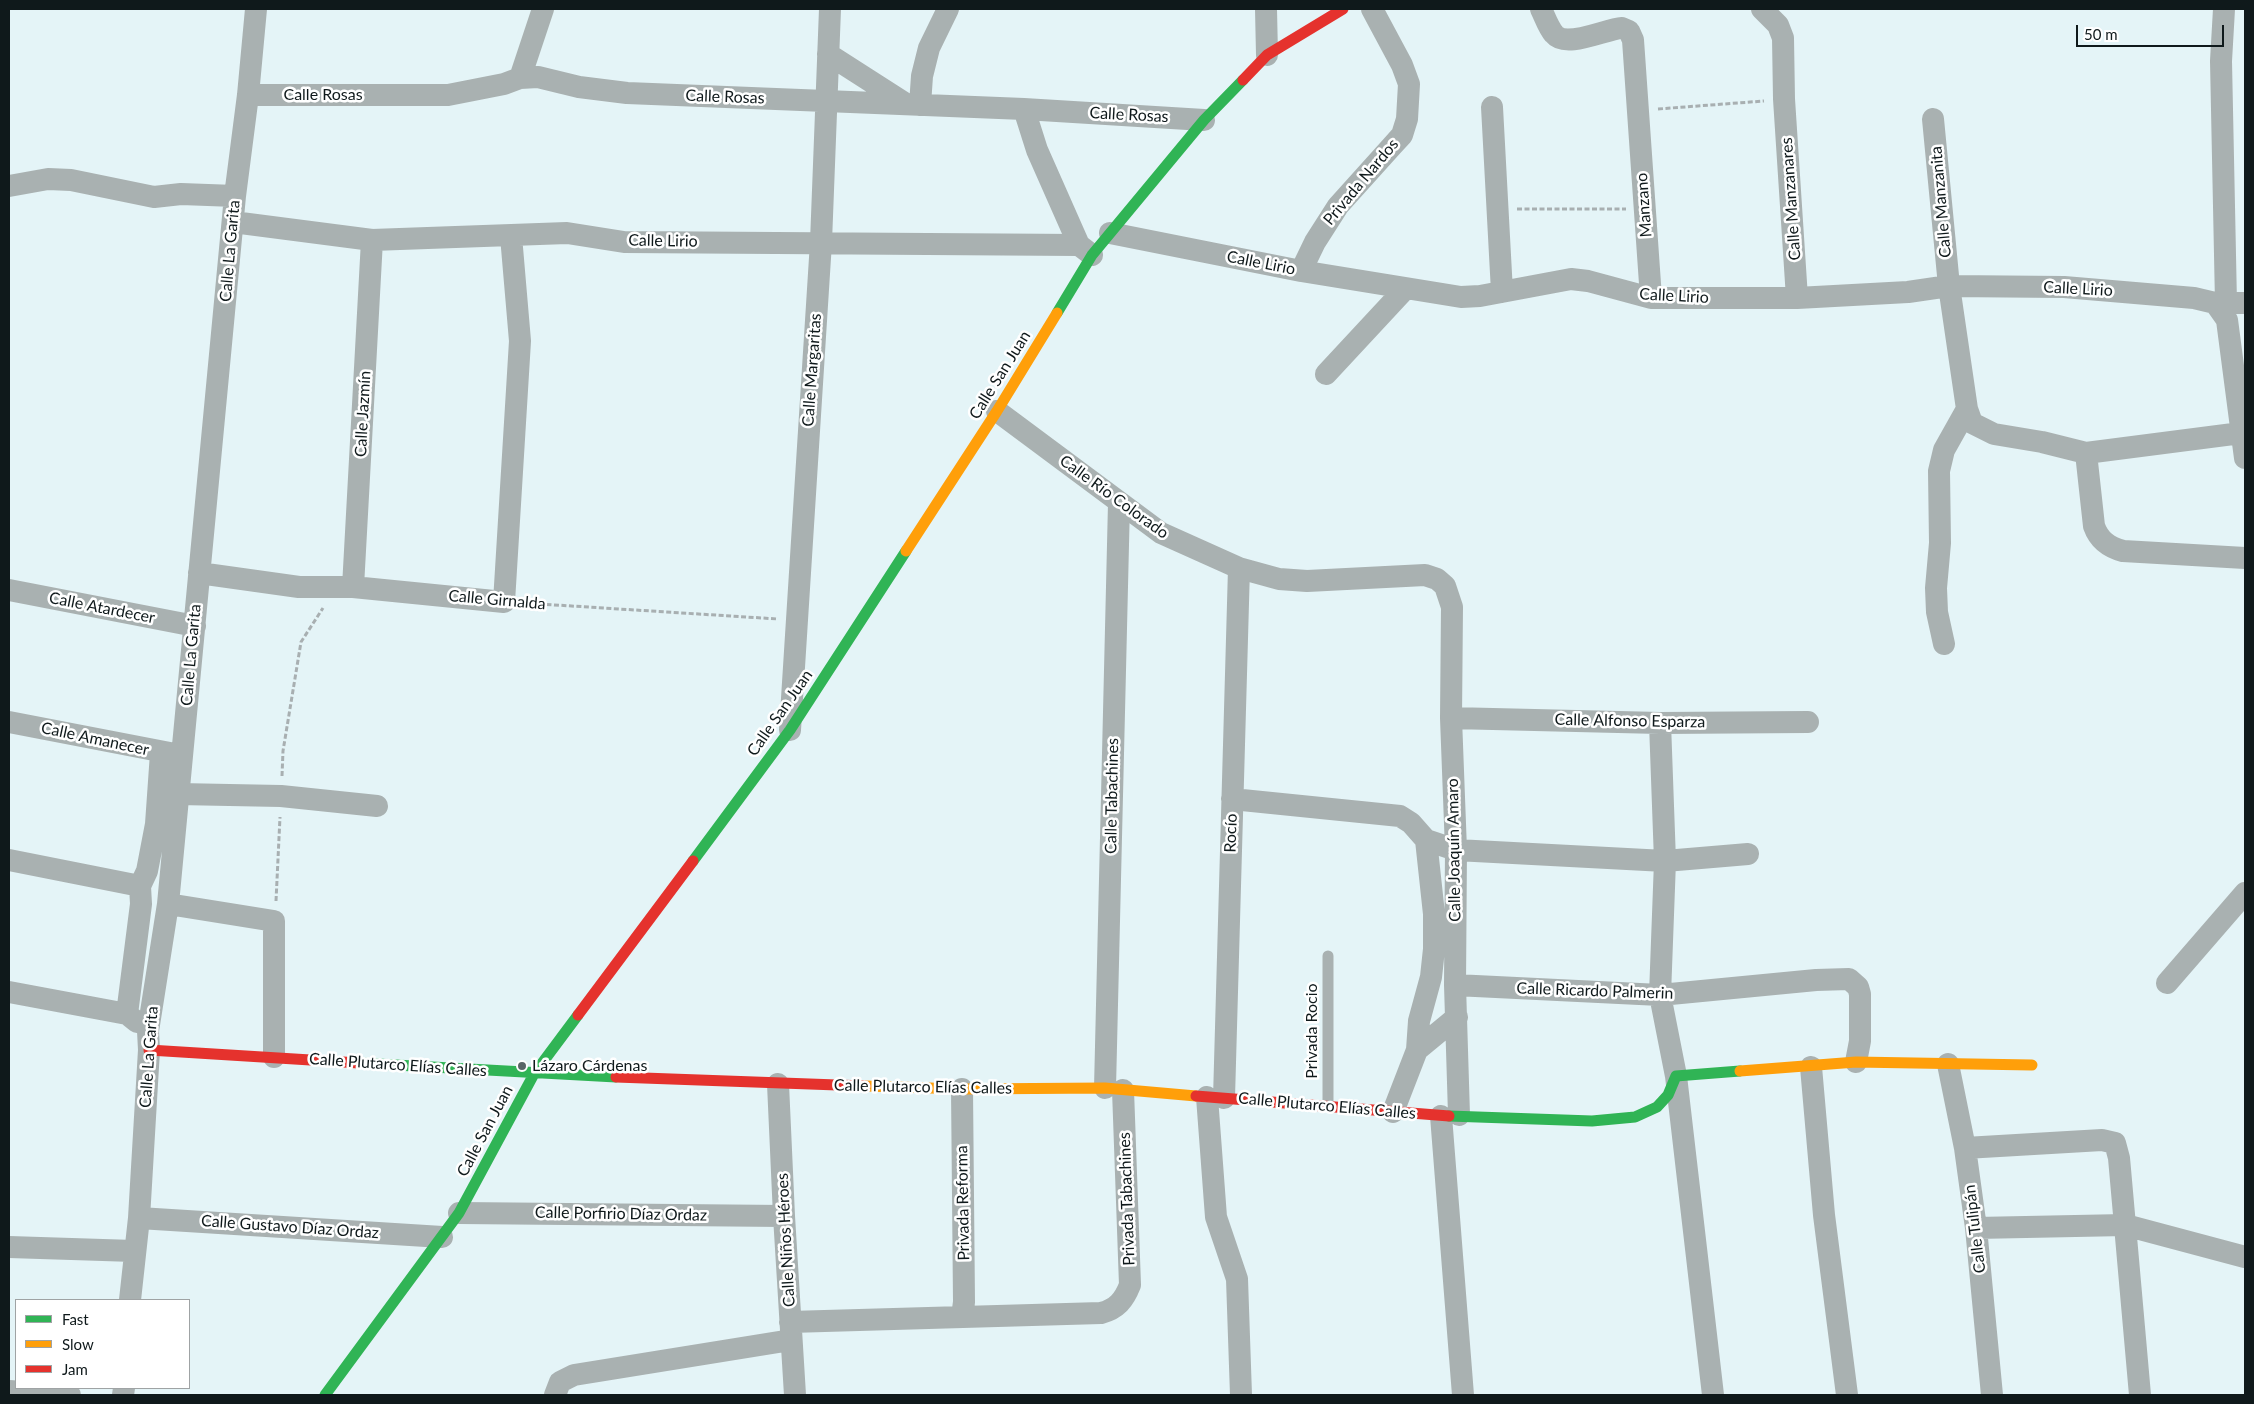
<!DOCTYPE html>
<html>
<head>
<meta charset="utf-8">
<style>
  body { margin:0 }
  #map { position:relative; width:2254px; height:1404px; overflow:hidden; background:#e4f4f7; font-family:Lato,sans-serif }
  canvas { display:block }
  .frame { position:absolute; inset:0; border:10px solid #0f191b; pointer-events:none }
  .legend { position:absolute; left:15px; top:1299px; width:175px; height:90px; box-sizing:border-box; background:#fff; border:1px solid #9fa3a4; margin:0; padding:6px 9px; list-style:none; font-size:15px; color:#0f191b }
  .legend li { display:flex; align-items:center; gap:10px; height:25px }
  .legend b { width:25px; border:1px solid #9fa3a4 }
  .scale { position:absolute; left:2076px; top:25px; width:148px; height:22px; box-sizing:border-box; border:2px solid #0f191b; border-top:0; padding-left:6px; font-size:15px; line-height:18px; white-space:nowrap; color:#0f191b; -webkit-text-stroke:4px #fff; paint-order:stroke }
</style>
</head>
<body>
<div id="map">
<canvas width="2254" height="1404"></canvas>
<div class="frame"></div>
<ul class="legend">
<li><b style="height:6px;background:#30b455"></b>Fast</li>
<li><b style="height:6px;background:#ff9f0a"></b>Slow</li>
<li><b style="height:6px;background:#e5322d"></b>Jam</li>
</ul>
<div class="scale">50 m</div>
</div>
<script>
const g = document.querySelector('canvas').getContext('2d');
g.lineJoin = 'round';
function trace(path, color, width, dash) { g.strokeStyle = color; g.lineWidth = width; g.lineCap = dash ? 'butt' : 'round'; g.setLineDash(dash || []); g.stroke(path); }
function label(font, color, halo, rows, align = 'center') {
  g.font = font + ' Lato,sans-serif'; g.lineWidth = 5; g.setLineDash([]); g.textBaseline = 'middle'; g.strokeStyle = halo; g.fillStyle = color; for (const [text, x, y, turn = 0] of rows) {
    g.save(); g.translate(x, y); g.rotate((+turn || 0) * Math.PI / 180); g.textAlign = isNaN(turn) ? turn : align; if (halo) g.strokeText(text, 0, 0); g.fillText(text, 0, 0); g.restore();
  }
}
trace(new Path2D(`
  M1658,109L1764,101
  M1517,209H1626
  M524,603L778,619
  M282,776L283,751L301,642L323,608
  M276,901L280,817`), '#a8afb1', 3, [5, 2.5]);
trace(new Path2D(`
  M1328,1105V956`), '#a9b1b1', 11);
trace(new Path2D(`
  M1266,9L1267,55
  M1541,9C1545,17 1548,27 1554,34C1566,49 1605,29 1622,28L1629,31L1633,40L1651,298
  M1762,9L1778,25L1783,38L1784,99L1797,298
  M2224,9L2221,61L2226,303
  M828,54L906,104
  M520,78L543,9
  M248,95H448L504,84L520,78L538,77L579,87L627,93L1024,109L1204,120
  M920,105L922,76L929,48L948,9
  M1492,107L1502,292
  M1024,109L1037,150L1079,245
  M1933,119L1949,286L1967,409L1972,423L1994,434L2042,442L2086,453L2241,433
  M9,186L48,179L71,180L154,197L181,194L235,196
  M233,222L372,240L567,233L624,242L1079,245L1092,255
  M1110,233L1301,271L1461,297L1480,296L1571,279L1588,281L1651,298H1797L1908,292L1949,286L2064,287L2194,298L2215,303H2245
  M1301,271L1315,242L1338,206L1392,146L1402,135L1407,119L1409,84L1402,65L1372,9
  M2215,303L2227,320L2245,458
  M1326,374L1405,289
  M997,411L1161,533L1239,568L1279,579L1307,581L1425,575L1437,579L1445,586L1452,607L1451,718L1456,850L1455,985L1459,1115
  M2086,453L2094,526C2099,540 2108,547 2123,551L2245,558
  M199,573L299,587H353L504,602L520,341L511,236
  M353,587L372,240
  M9,590L195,626
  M1944,644L1937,612L1936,588L1940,543L1939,471L1944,450L1967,409
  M1451,718L1660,723L1808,722
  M9,722L175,754
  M1660,723L1665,861L1660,995L1676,1076L1713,1395
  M790,730L821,242L830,9
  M178,794L281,796L377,806
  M1232,799L1400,816L1411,823L1426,840L1456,850L1665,861L1748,854
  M9,860L140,886
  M168,904L274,921V1057
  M2167,983L2245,893
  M1455,985L1660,995L1816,980L1849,979L1858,987L1860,994V1041L1856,1062
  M9,992L127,1014L137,1022
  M127,1014L141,904L140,886L147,871L156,824L161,753
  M1417,1050L1419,1021L1431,977L1434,949V914L1426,840
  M1948,1064L1965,1148L1976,1228L1992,1395
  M1811,1067L1824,1215L1847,1395
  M778,1084L784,1216L795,1395
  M1105,1088L1119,503
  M1207,1097L1216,1217L1237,1279L1241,1395
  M1224,1098L1239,568
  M1393,1112L1417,1050L1457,1017
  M1441,1116L1463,1395
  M1965,1148L2102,1140L2115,1143L2119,1158L2140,1395
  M459,1213L784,1216
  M139,1218L442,1237
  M1976,1228L2125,1225L2245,1257
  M9,1247L134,1251
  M130,1300L139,1218L149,1050L148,1031L168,904L235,196L248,95L256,9
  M962,1317L964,1302L962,1089
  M790,1322L1101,1313C1117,1309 1124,1300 1130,1285L1123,1090
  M9,1391L70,1395
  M123,1395L124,1388
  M555,1395L560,1382L574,1375L791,1340`), '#a9b1b1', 22);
trace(new Path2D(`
  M1057,313L1092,255L1204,120L1243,80
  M693,861L790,730L906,551
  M359,1063L616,1077
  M1449,1116L1592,1121L1635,1117L1657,1107L1668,1095L1676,1076L1740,1071
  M325,1395L459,1213L534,1074L578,1015`), '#30b455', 11);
trace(new Path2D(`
  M906,551L997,411L1057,313
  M1740,1071L1856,1062L2032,1065
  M865,1086L962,1089L1105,1088L1196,1096`), '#ff9f0a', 11);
trace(new Path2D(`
  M1243,80L1267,55L1343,9
  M578,1015L693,861
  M149,1050L359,1063
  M616,1077L865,1086
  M1196,1096L1449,1116`), '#e5322d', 11);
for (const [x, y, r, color] of [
  [522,1066,5,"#5a6668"]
]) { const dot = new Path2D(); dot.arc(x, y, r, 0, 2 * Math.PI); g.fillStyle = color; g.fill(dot); trace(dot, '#fff', 2); }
label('16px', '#0f191b', '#fff', [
  ["Calle Rosas",323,95],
  ["Calle Rosas",725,97,2],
  ["Calle Rosas",1129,115,3],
  ["Privada Nardos",1361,182,-50],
  ["Calle Manzanares",1791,199,-94],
  ["Calle Manzanita",1941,202,-95],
  ["Manzano",1644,205,-94],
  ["Calle Lirio",663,241,1],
  ["Calle La Garita",230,251,-85],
  ["Calle Lirio",1261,263,11],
  ["Calle Lirio",2078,289,3],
  ["Calle Lirio",1674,296,3],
  ["Calle Margaritas",812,370,-86],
  ["Calle San Juan",1000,375,-58],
  ["Calle Jazmín",363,414,-87],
  ["Calle Río Colorado",1114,497,36],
  ["Calle Girnalda",497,600,5],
  ["Calle Atardecer",102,608,11],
  ["Calle La Garita",191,655,-85],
  ["Calle San Juan",780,713,-55],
  ["Calle Alfonso Esparza",1630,721,1],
  ["Calle Amanecer",95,739,12],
  ["Calle Tabachines",1112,796,-89],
  ["Rocío",1231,833,-88],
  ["Calle Joaquín Amaro",1454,850,-91],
  ["Calle Ricardo Palmerin",1595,991,2],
  ["Privada Rocio",1312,1031,-90],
  ["Calle La Garita",149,1057,-86],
  ["Calle Plutarco Elías Calles",398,1065,4],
  ["Calle Plutarco Elías Calles",923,1087,1],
  ["Calle Plutarco Elías Calles",1327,1106,5],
  ["Calle San Juan",485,1131,-62],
  ["Privada Tabachines",1127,1199,-92],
  ["Privada Reforma",963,1203,-91],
  ["Calle Porfirio Díaz Ordaz",621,1214,1],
  ["Calle Gustavo Díaz Ordaz",290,1227,4],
  ["Calle Tulipán",1975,1229,-97],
  ["Calle Niños Héroes",786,1240,-93]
]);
label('16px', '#0f191b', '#fff', [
  ["Lázaro Cárdenas",532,1066]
], 'left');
</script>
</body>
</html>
